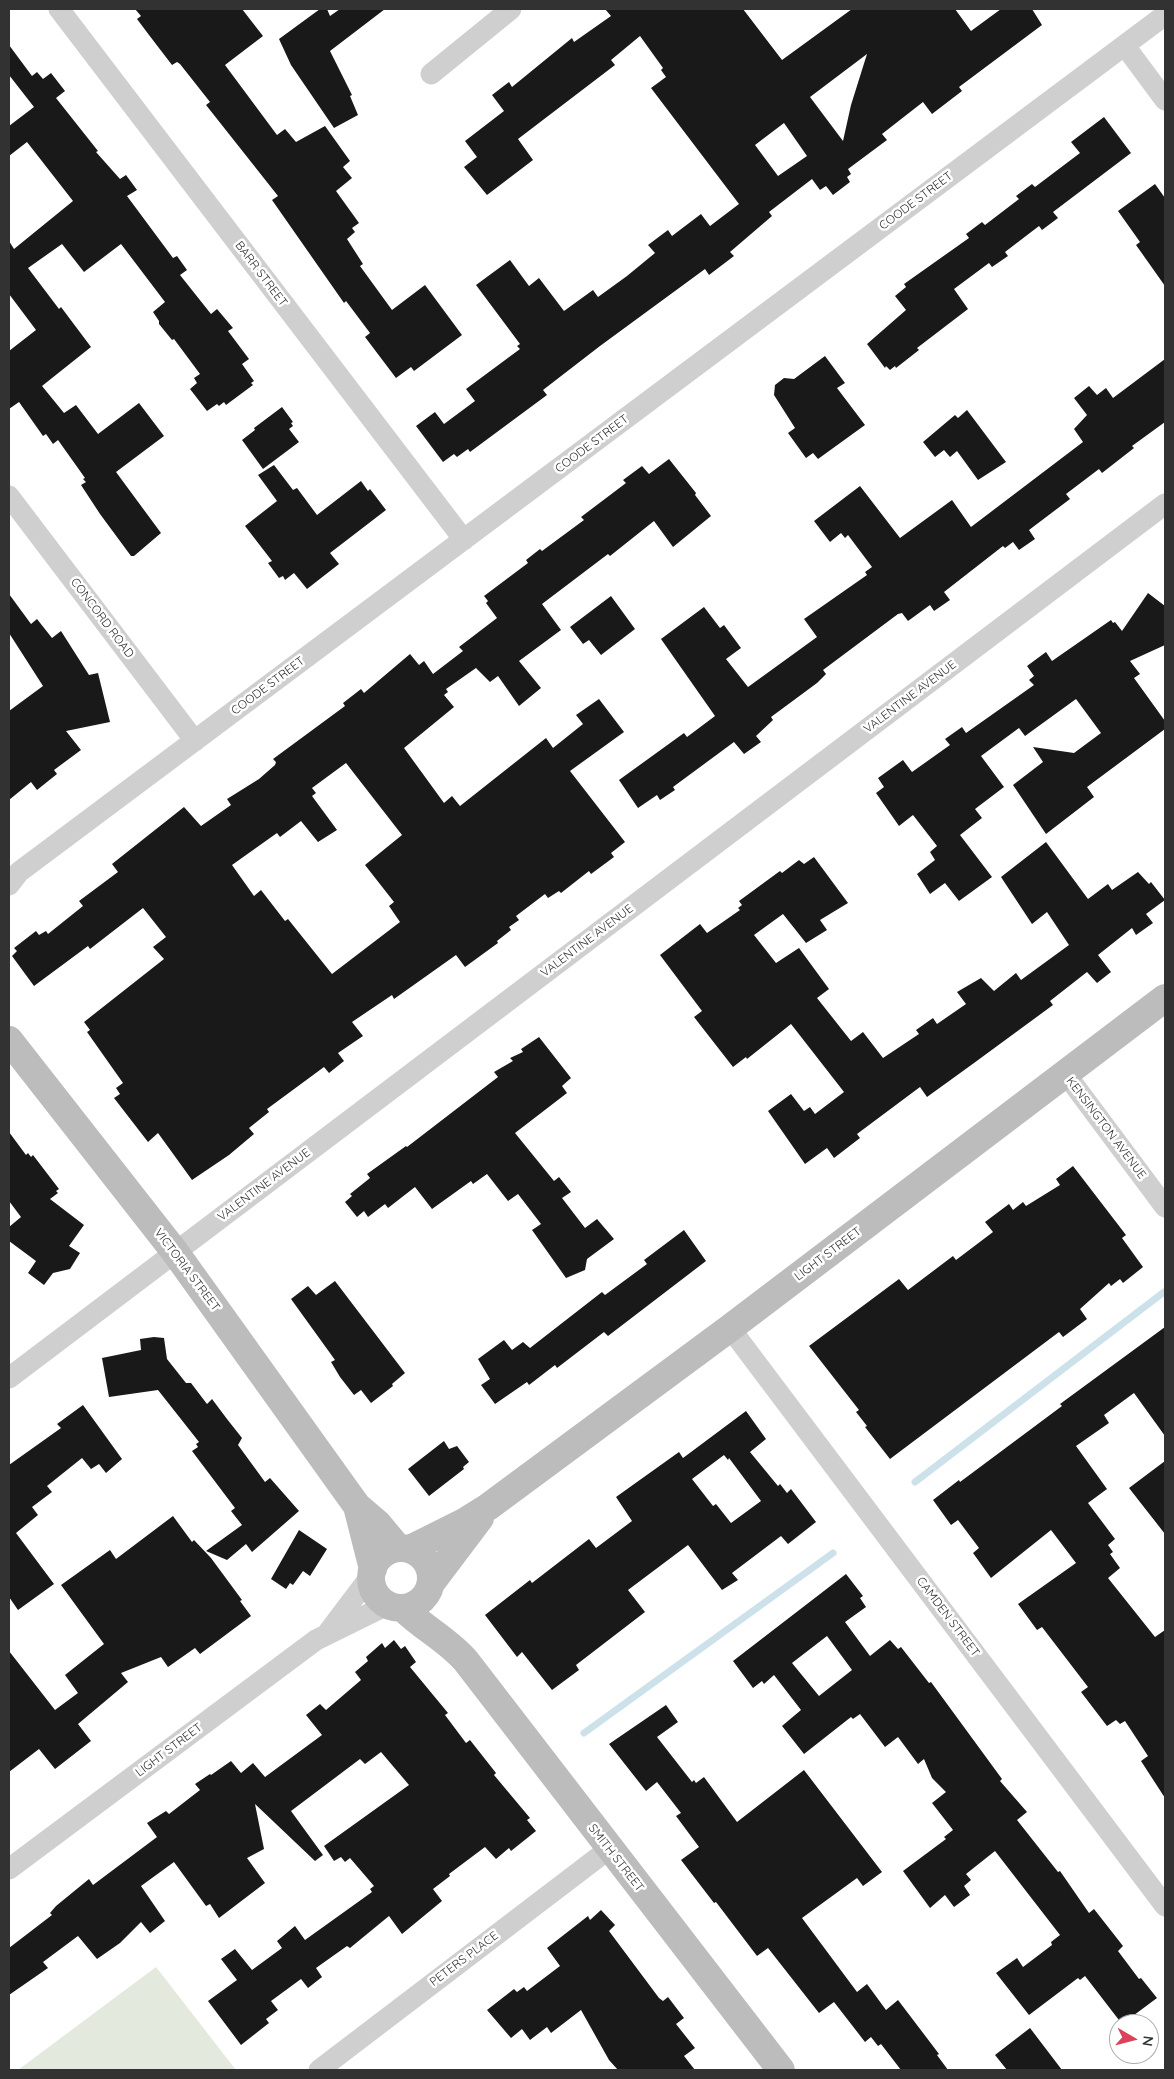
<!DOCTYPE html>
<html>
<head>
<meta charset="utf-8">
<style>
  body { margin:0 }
  #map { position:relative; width:1174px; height:2079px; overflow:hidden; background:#fff; font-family:Quicksand,sans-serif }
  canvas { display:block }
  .frame { position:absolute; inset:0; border:10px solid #323232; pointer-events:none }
  .north { position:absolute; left:1109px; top:2014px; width:50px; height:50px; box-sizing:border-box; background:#fff; border:1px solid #adadad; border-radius:50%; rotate:98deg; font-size:14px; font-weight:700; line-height:20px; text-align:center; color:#323232 }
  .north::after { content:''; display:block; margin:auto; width:18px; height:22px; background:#dc425b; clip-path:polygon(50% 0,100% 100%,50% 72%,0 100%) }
</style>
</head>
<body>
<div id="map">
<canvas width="1174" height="2079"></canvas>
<div class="frame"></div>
<div class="north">N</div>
</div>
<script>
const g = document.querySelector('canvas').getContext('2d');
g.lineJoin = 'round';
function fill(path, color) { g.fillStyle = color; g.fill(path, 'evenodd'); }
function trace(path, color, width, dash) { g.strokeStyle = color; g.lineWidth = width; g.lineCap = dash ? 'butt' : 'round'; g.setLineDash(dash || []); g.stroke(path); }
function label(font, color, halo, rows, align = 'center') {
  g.font = font + ' Quicksand,sans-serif'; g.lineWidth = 5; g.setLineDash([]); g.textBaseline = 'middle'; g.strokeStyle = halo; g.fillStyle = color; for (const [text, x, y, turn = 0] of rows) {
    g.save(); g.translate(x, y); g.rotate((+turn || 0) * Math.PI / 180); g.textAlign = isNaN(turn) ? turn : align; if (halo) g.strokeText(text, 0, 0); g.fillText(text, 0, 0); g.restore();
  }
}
fill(new Path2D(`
  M156,1967L236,2070H18Z`), '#e3e9dc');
trace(new Path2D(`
  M915,1482L1164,1292
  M584,1733L833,1553`), '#cde1ea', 7);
fill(new Path2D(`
  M135,9H242L263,36L225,65L277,135L285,129L296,142L325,126L350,161L343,167L352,178L336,191L359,223L352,228L355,232L347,239L363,264L360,266L392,310L425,285L462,335L414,371L411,367L396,378L365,337L370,333L346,301L344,303L272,200L278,196L206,105L210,102L180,64L177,62L172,65L149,35L137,19L141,16Z
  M320,9H327L330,16L340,9H385L330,51L352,95L350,96L358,115L334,128L291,65L279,39Z
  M605,9H743L782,60L852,9H955L971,31L1001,9H1032L1042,25L959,87L962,91L932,114L923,102L882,134L887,140L848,169L851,174L847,177L850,182L833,195L826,186L820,190L812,179L769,212L772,216L730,252L734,256L709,275L705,269L600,346L543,390L547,395L470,452L468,449L457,457L454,454L443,462L416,426L435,412L444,424L475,401L466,389L520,349L517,346L520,344L476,285L510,260L529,286L539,278L564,311L593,290L598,297L627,276L655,253L648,245L668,230L672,236L701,214L710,226L739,204L651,88L666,77L661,70L663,68L640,36L611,60L615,65L518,139L533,160L487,195L464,167L477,157L465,141L504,111L492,95L509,82L512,87L572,38L574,42L611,16ZM867,54L851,105L843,141L810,97ZM784,123L807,156L778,176L755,145Z
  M9,45L32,76L37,72L43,79L51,73L65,91L56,98L98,151L96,152L120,179L126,175L137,190L127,196L173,258L177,256L187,270L180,275L211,314L217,309L233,328L228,331L249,359L242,364L254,381L251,383L253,385L226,405L224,402L219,406L217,404L207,411L190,389L197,383L194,378L200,374L174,339L172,340L159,324V321L153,312L165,302L121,244L84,272L62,244L28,268L59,309L61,307L91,347L42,386L64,413L76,405L98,434L139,403L164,436L116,472L161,533L134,556H131L100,514L81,485L86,482L83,479L85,478L58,440L53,444L46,434L43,436L19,402L9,409V351L36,330L9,294V241L14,249L73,201L27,142L9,156V126L34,107L9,75Z
  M1104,117L1131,153L1053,212L1058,218L1042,230L1039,226L1005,252L1008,256L992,267L989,263L954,289L968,309L917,348L919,350L896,368L895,366L890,370L886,366L885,368L867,344L906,310L895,296L906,287L904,284L969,238L966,234L982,222L985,225L1019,199L1016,196L1032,184L1035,187L1080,153L1071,142Z
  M1155,184L1165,198V286L1136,245L1140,242L1118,211Z
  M825,356L845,383L837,388L865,425L818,459L813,453L806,458L788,433L795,428L774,395L775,385L784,378L794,379Z
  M1165,359V422L1132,446L1134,448L1102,473L1099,469L1066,494L1070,499L1029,530L1035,539L1019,550L1013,542L1005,548L1003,546L944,592L950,600L934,611L930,605L908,621L902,613L898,614L823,670L826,674L817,683L771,717L773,720L756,736L761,742L744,754L734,742L673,787L675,790L660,800L657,795L638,808L619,780L684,733L687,737L715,716L661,639L704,607L720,628L724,625L741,648L726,659L748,687L817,637L804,619L867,575L865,572L872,567L848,535L845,538L841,533L830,542L814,521L860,486L900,538L952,500L971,527L1083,442L1074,429L1087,415L1074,398L1089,386L1097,395L1106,388L1113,398Z
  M282,407L293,422L291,423L293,426L289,429L299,442L263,469L242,440L255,430L254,428Z
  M967,410L1006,462L978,480L957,451L950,457L944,450L935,457L923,442L955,415L958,418Z
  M669,459L696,493L695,495L711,516L673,547L654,521L610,556L608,554L542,604L561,630L519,661L541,688L519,706L498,676L490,682L476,668L446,689L448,692L444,695L454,707L404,748L444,803L452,796L460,806L546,738L553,748L583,724L576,715L599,699L624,732L570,771L625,842L611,853L614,857L591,874L589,871L561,893L559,891L548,898L545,894L516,916L519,920L509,927L511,930L497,941L498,943L465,967L456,955L394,999L392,995L352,1022L363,1036L338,1053L344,1061L329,1073L324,1067L267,1109L269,1112L249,1128L254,1134L229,1155L192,1180L158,1133L148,1142L114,1098L120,1094L116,1088L123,1083L87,1032L90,1030L84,1022L164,959L153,947L166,937L143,908L90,949L88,946L34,986L12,956L17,951L14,948L36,931L39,935L46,931L48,934L83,906L79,901L118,872L112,864L184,807L201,826L231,805L227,799L259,779L275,765L276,762L273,759L345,706L343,703L361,689L364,693L410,654L419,665L424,661L433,674L463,651L459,647L497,618L486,603L488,601L484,596L528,563L526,560L540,549L542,551L584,520L581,517L626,483L623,480L642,466L649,474ZM346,763L402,835L365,865L394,902L389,906L400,922L332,974L288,919L285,921L261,890L254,896L232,865L277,833L280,837L301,821L318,842L337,830L312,796L316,793L312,788Z
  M274,465L293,490L297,488L317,515L361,481L368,491L370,489L386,510L330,553L339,564L307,589L294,573L285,580L283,576L279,578L268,563L272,561L245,526L277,501L258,475Z
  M1148,593L1165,606V645L1130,661L1140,674L1134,678L1165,721V729L1087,787L1094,797L1046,834L1013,785L1043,762L1033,747L1074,753L1101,733L1076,699L1025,736L1019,728L981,756L1004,787L975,809L982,818L960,835L992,877L959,901L945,883L930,894L917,874L935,860L930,852L937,846L913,815L899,826L876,793L884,787L878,778L903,760L912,772L950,745L945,739L962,727L966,733L1034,685L1029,680L1034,676L1027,666L1046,652L1052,661L1111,620L1113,623L1115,622L1122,631Z
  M9,594L31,624L37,619L52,638L61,631L89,675L98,673L110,722L66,731L81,750L54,770L57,774L37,790L31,782L9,800V711L43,686L9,633Z
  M611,596L635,629L601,655L589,640L583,644L570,627Z
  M1046,842L1088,899L1108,884L1112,890L1138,872L1149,884L1151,882L1165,900L1146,914L1153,923L1136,935L1132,928L1098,955L1111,972L1097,983L1087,972L1050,1001L1053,1005L974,1063L927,1097L920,1087L857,1134L860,1138L834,1158L827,1148L805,1164L768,1111L791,1094L804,1111L810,1107L815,1114L844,1092L791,1024L747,1059L746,1057L733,1067L694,1017L702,1011L660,955L700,924L707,933L740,910L738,908L742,905L739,901L780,871L782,873L799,860L804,864L814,857L848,903L820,920L827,930L806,943L783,914L754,935L776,963L799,948L829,989L817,998L851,1041L863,1032L883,1058L919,1034L916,1030L933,1018L937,1024L966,1004L957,992L981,978L994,991L1016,973L1021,980L1069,945L1047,912L1032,924L1001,877Z
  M539,1037L571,1078L562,1086L567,1093L515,1133L554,1181L559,1177L571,1192L562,1198L585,1228L597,1219L614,1239L587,1259L585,1270L566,1278L532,1230L541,1224L518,1194L508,1201L487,1174L473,1184L471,1181L432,1209L415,1187L388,1208L385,1204L368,1217L364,1211L357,1217L345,1202L352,1196L350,1194L370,1178L367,1174L406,1146L407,1147L498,1077L494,1072L513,1061L510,1058L523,1052L521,1049Z
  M9,1132L26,1155L28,1153L31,1157L33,1155L59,1189L56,1191L58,1193L50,1199L84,1225L69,1246L80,1253L70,1269L53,1273L44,1285L28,1273L36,1261L9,1241V1227L21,1217L9,1201Z
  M1073,1166L1126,1235L1122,1238L1143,1267L1123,1283L1120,1279L1111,1286L1109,1283L1080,1309L1087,1319L1063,1337L1059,1332L890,1459L865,1427L867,1426L856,1412L859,1410L809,1346L899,1279L908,1290L953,1256L956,1260L993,1232L985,1222L1009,1204L1013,1210L1023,1202L1026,1206L1060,1185L1056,1179Z
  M684,1230L706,1261L608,1336L604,1332L557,1368L555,1365L529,1385L527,1382L495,1404L481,1385L490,1379L478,1359L504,1340L512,1350L523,1342L530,1348L602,1292L605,1295L647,1264L644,1260Z
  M335,1281L405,1373L392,1384L393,1386L371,1403L361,1390L354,1395L340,1377L331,1362L335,1360L291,1299L308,1286L316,1295Z
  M1165,1327V1436L1134,1393L1104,1415L1109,1423L1076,1446L1107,1489L1088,1503L1115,1539L1108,1545L1113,1552L1110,1554L1120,1568L1108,1578L1155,1637L1165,1630V1798L1141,1761L1148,1756L1125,1721L1120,1724L1116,1720L1107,1726L1081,1692L1088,1687L1042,1627L1037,1630L1018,1604L1076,1563L1051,1530L991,1578L973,1553L979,1548L958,1520L951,1525L933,1500L959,1480L960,1482L1062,1406L1060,1404Z
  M154,1337L164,1338L167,1359L186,1383H191L207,1404L212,1399L227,1419L242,1438L238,1445L265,1482L270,1478L299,1511L252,1552L246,1544L227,1560L206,1551L242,1525L231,1511L235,1508L192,1451L198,1447L196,1444L199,1442L158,1390L109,1397L102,1358L141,1350L140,1339Z
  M83,1405L122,1459L106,1473L99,1464L91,1469L82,1458L47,1486L52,1492L32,1507L38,1515L16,1533L54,1584L18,1610L9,1597V1465L61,1428L57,1424Z
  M746,1411L766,1439L750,1452L778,1486L780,1484L787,1493L791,1489L816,1522L788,1544L781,1536L732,1573L738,1580L722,1590L688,1545L628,1590L645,1612L576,1665L579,1670L552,1690L522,1652L517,1657L485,1615L530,1580L532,1583L589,1539L596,1548L632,1521L616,1497L679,1452L683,1458ZM724,1455L728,1460L729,1458L761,1501L731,1523L716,1504L713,1506L692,1479Z
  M444,1441L449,1449L457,1446L469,1462L463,1467L464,1469L429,1496L408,1469Z
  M1165,1461V1534L1129,1488Z
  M173,1516L192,1542L194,1540L211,1558L242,1600L240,1601L251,1616L200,1654L195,1648L168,1667L161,1657L121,1673L128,1682L78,1724L91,1741L55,1769L39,1749L9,1772V1651L55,1710L78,1693L65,1675L104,1644L61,1585L110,1550L116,1559Z
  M299,1530L327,1549L310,1576L303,1571L293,1585L290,1583L286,1589L271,1579Z
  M846,1574L863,1596L860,1598L866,1607L845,1622L870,1656L890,1640L898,1649L901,1647L929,1683L931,1682L1002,1779L1000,1781L1027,1812L1017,1820L1058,1872L1060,1871L1089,1913L1094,1909L1123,1946L1118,1951L1139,1979L1141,1978L1157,1998L1122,2024L1085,1976L1080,1980L1078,1978L1029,2015L996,1973L1017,1958L1023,1967L1052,1945L1051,1942L1060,1935L995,1851L966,1874L971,1880L964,1886L970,1895L954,1907L945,1895L930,1908L903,1871L946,1839L944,1837L953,1830L932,1803L946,1792L932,1778L924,1759L918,1764L898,1737L885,1747L860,1714L853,1719L851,1717L804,1754L782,1726L801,1710L774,1675L764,1684L762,1681L753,1688L733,1661ZM827,1636L852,1670L819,1696L792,1663Z
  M394,1640L401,1649L405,1646L416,1662L410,1667L448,1713L445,1715L466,1743L470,1740L496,1773L494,1775L530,1818L527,1820L536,1831L511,1851L509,1848L496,1859L485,1847L449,1874L450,1876L433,1889L442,1901L402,1934L389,1916L350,1948L347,1946L316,1968L322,1977L308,1988L301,1979L271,2001L278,2010L266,2019L269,2023L241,2045L208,2001L237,1980L221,1959L235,1949L252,1970L282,1948L277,1941L295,1926L305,1940L372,1892L370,1889L374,1886L350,1858L345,1862L341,1857L334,1861L324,1846L409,1785L381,1752L365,1764L360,1759L291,1811L323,1855L315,1861L255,1804L264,1849L247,1858L265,1883L219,1918L210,1904L206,1906L174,1862L141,1886L165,1921L150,1933L141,1922L120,1943L97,1959L78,1936L43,1962L48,1968L9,1995V1948L52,1915L50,1913L56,1906L89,1879L93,1885L157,1837L147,1823L166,1811L169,1814L200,1790L195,1784L210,1774L211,1775L231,1761L241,1773L253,1763L265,1777L322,1735L306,1715L320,1704L326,1710L361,1680L355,1672L368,1661L366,1657L382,1643L385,1648Z
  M666,1705L678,1722L657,1737L692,1782L694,1780L696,1783L704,1777L737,1822L804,1770L882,1872L863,1886L857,1878L802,1918L857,1992L867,1984L886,2010L898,2000L939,2054L937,2055L948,2070H901L881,2044L878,2046L871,2037L865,2042L834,2002L819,2013L768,1948L757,1956L716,1902L714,1903L681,1860L699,1847L676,1816L681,1813L657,1782L646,1791L609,1744Z
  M601,1910L615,1925L609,1931L659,1998L663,2001L668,1997L684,2018L676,2024L695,2048L684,2056L695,2070H618L609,2060L581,2010L551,2033L547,2027L530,2040L522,2029L511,2038L487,2010L514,1989L517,1992L524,1987L527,1991L560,1966L547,1948L588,1916L590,1920Z
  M1030,2028L1062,2070H1007L995,2055Z`), '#191919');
trace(new Path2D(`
  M59,9L464,540
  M1125,46L1165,100
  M431,74L511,9
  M9,496L195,741
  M9,885L19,872L1165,15
  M1065,1073L1165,1207
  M730,1328L1165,1906
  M9,1378L1165,504
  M329,1631L372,1574
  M9,1869L316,1640L387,1605
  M319,2070L609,1849`), '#cfcfcf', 21);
trace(new Path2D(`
  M9,1040L175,1252L357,1506L378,1524L398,1548
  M357,1506L373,1569
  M371 1578a30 30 0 1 1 60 0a30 30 0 1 1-60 0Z
  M410,1549L464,1522L488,1507L730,1328L1165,998
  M431,1583L480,1518
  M403,1608C423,1628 448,1640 466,1661L781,2070`), '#bcbcbc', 28);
label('12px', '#323232', '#fff', [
  ["COODE STREET",916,201,-37],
  ["BARR STREET",261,274,53],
  ["COODE STREET",592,444,-37],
  ["CONCORD ROAD",102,618,53],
  ["COODE STREET",268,686,-37],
  ["VALENTINE AVENUE",910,697,-37],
  ["VALENTINE AVENUE",587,941,-37],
  ["KENSINGTON AVENUE",1106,1128,53],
  ["VALENTINE AVENUE",264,1185,-37],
  ["LIGHT STREET",828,1254,-37],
  ["VICTORIA STREET",187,1270,53],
  ["CAMDEN STREET",948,1617,53],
  ["LIGHT STREET",169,1750,-37],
  ["SMITH STREET",616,1858,52],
  ["PETERS PLACE",464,1959,-37]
]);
</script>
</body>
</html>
